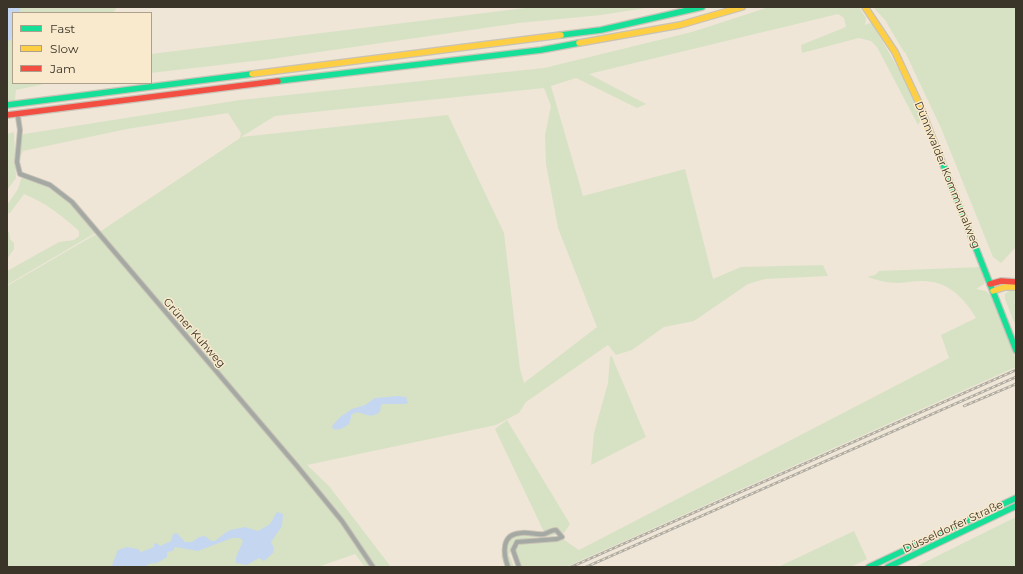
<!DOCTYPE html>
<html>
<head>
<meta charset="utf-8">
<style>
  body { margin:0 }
  #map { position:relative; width:1023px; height:574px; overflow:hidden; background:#efe6d7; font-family:Montserrat,sans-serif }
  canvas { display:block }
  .frame { position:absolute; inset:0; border:8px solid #3a3429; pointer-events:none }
  .legend { position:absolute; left:12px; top:12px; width:140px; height:72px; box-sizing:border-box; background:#f9eacd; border:1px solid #ada18b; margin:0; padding:5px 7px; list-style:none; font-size:12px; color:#3a3429 }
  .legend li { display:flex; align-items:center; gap:8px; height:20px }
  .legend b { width:20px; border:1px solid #ada18b }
</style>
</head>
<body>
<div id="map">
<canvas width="1023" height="574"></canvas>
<div class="frame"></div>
<ul class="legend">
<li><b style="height:5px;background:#16e098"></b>Fast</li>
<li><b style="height:5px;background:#ffcf43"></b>Slow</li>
<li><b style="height:5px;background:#f24e42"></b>Jam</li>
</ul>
</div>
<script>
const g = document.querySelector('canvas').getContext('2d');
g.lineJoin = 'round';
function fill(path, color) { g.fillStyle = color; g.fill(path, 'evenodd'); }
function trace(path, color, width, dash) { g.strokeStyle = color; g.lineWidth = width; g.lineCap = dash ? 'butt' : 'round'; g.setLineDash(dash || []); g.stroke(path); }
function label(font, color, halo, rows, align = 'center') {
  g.font = font + ' Montserrat,sans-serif'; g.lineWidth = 3; g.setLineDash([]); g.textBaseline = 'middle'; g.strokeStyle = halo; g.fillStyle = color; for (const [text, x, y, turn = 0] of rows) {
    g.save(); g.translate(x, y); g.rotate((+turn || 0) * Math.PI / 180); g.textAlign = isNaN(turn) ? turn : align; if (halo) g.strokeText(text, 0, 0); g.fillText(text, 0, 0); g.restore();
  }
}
fill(new Path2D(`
  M7,7H117L113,13H13V83H49L16,90L15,100L7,101Z
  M533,7H652L601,15L519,23L271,59L151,73V54Z
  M769,7H859L866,18L865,25L870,23L873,25L906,82L922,118L918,125L877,47L871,41L859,38L802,53L801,45L846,27L844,18L838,14L589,74L646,104L637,108L576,78L551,86L583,196L685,169L713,279L741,267L823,265L828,276L765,279L748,284L694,321L664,327L632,350L616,355L608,345L526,402L519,413L496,425L307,465L329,486L391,567H365L355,554L318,567H7V286L98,233L240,138L241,133L228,113L127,129L23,151L19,160L20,138L24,134L240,100L544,68L692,32ZM544,88L551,106L545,135L546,164L558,228L597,327L524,383L520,369L504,233L448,115L241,137L275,116Z
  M873,7H1016V247L1001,263L993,257L941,128L905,52H904L885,20Z
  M14,132L16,178L7,190V134Z
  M24,177C60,189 73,204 97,232L7,285V271L59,242L74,240L79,236V231C60,214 47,204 24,194L10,213L7,214V205L18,189L21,179Z
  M7,231L9,232L10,239L14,243V249L7,259Z
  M980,267L985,279L984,284L976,289L986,291L990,295L1016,359V367L566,567H520L514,549C523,538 549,543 563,539L579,550L949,358L941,335L976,318C963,296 946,280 920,281C912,281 905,283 898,283C887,283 877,280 867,277L875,275L879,271Z
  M1016,290V301L1014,302L1016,307V327L1005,299V294L1009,291Z
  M610,356L612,357L646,437L591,465L594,433L608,383Z
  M507,420L570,524L564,533L562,534L555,528L544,532L495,429Z
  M1016,517V567H915Z
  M555,531V535C540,538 526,536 513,543L509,555L514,567H505L501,556C505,546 508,540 518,535Z
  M854,531L867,559L851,567H778Z`), '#d7e2c4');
fill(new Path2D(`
  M7,7H21L19,13H13V33L11,40L7,41Z
  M398,396L406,397L408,403L404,404H383L381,405L380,412C366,422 362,407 351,415C351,417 351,419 350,421C349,427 338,431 333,429L332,426L340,417L352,409L365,405L375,398Z
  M277,512L283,514L282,526L271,542L274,548L273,553L264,561L259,558L247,565L236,563V557L243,541L240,538H232L198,551L175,547L173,551L167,552V557L157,563L148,564L146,567H114L112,565L118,550L127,547L138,549L141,552L154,547V544L157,543L160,546L171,541L173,534L177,533L185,542H192L199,537L205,536L211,541H215L225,533L230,530L245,527L258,531L270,524Z`), '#c5d6f0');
const street = new Path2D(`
  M18,117L20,130L17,162L20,174L50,185L72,202L297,466L342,521L373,567
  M508,567C503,553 501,534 521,533C529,532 536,535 544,534C548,533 551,530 556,530L562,537L557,539L517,542L513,550L519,567`);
const fast = new Path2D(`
  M561,35L601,30L702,7
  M278,81L541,50L579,43
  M7,105L252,74
  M942,162L1016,350
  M869,567L1016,498
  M888,567L1016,506`);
const slow = new Path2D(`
  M865,7L895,52L918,101L942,162
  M579,43L680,25L742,7
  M252,74L561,35
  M993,291L1005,287H1016`);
const jam = new Path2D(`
  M7,115L278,81
  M990,284L1001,281L1016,282`);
trace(street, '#c9c2b6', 6);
trace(fast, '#c9c2b6', 8);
trace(slow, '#c9c2b6', 8);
trace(jam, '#c9c2b6', 8);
trace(street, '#a4a9a3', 4);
trace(fast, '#16e098', 5.5);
trace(slow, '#ffcf43', 5.5);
trace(jam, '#f24e42', 5.5);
const rail = new Path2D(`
  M964,406L1016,384
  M571,567L1016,370
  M586,567L1016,377`);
trace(rail, '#aeaca4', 2.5);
trace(rail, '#f9eacd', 1, [3]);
label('11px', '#3a3429', '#f9eacd', [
  ["Dünnwalder Kommunalweg",947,175,68],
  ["Grüner Kuhweg",194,333,49],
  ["Düsseldorfer Straße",953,527,-25]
]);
</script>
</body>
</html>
